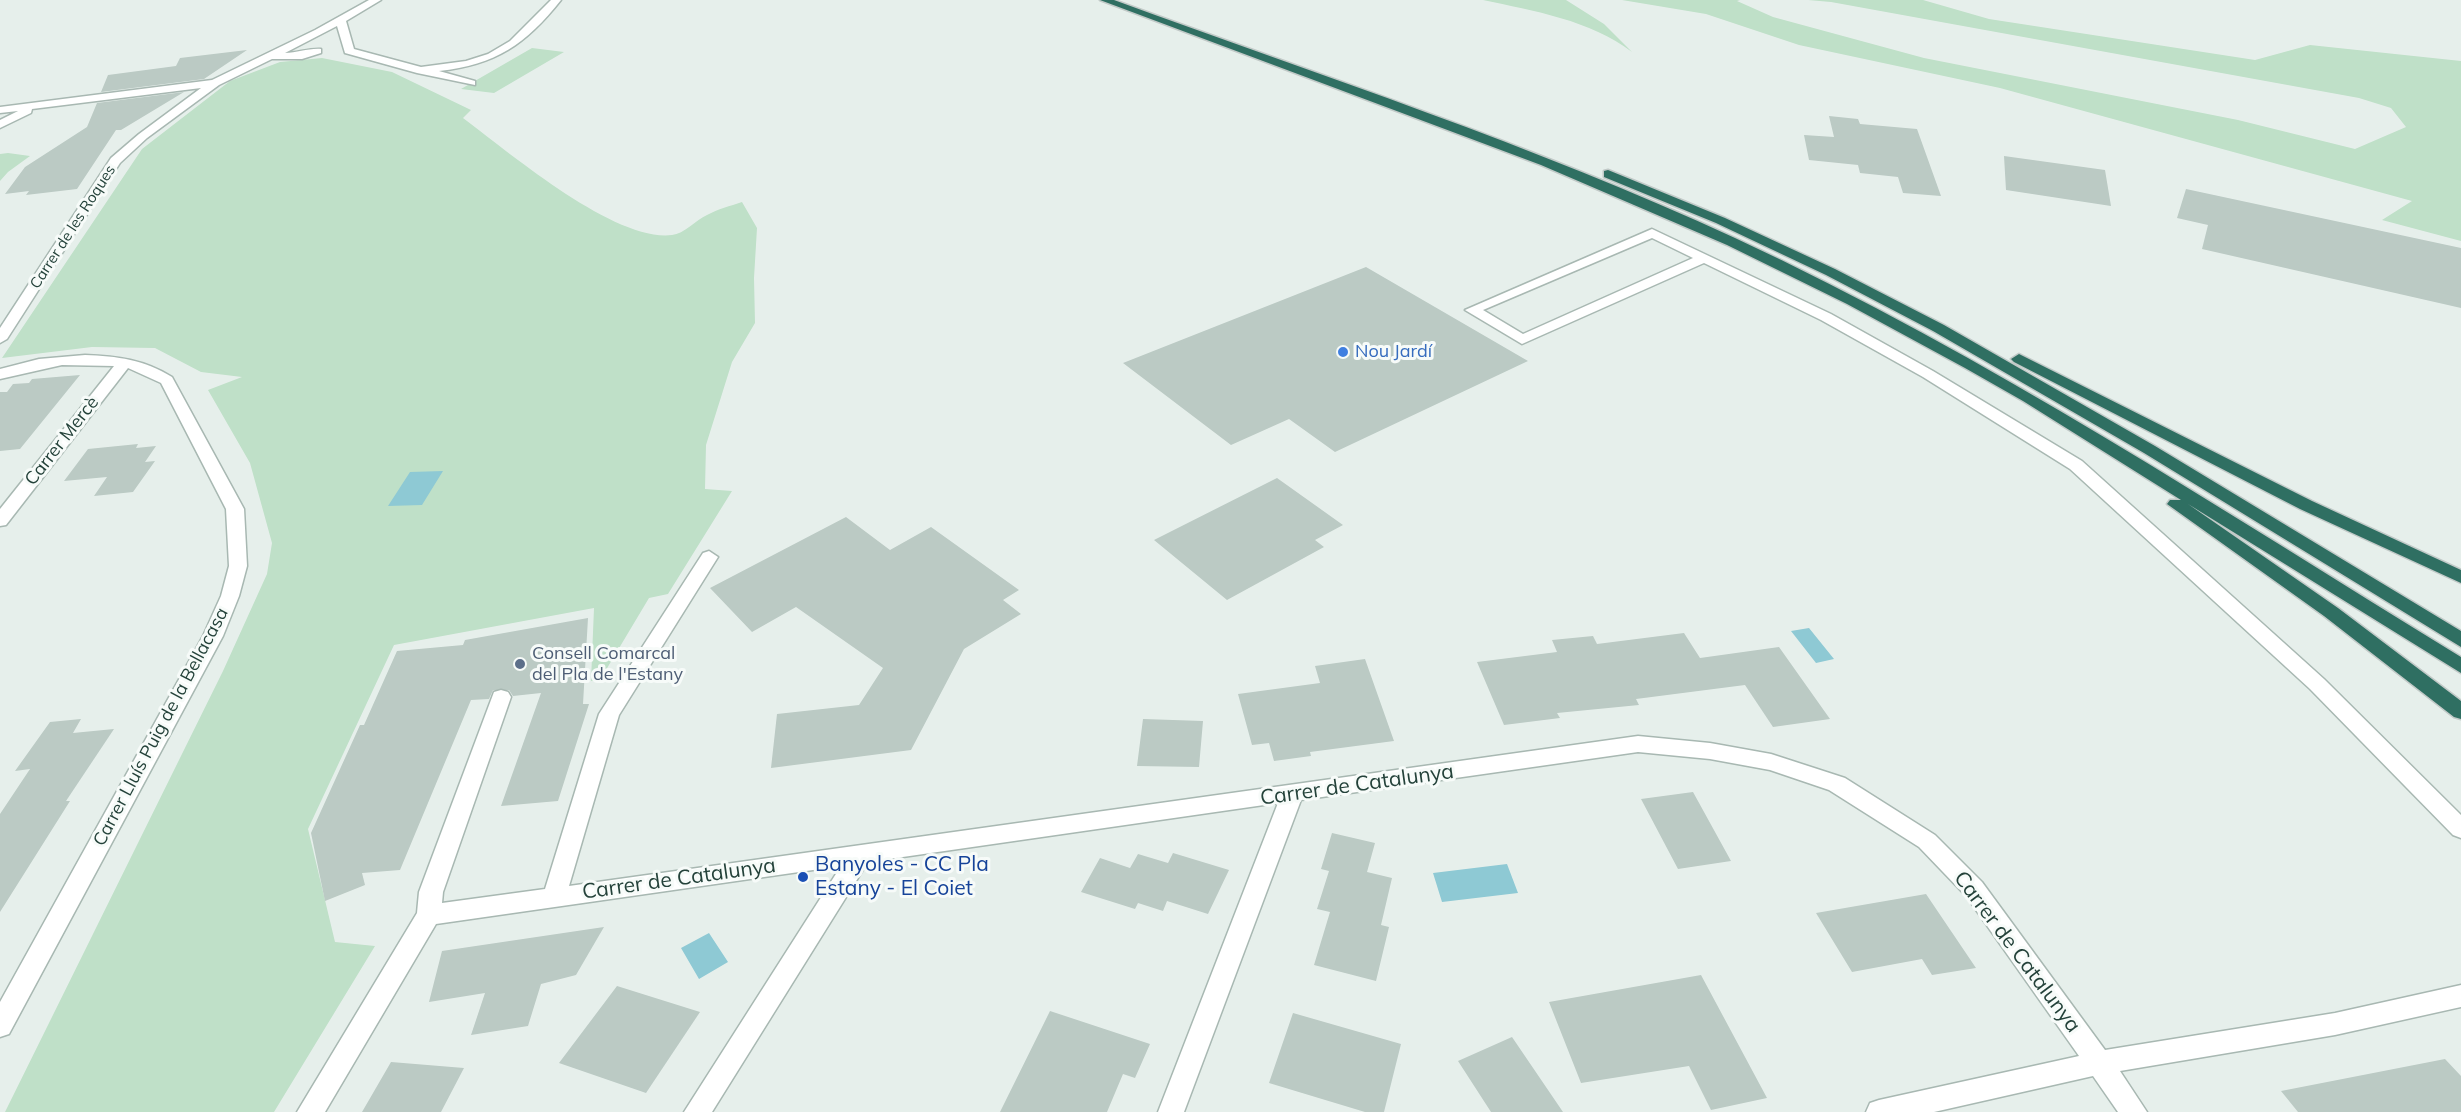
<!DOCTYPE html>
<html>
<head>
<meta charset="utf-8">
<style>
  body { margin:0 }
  canvas { display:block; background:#e6efeb }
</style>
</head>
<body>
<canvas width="2461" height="1112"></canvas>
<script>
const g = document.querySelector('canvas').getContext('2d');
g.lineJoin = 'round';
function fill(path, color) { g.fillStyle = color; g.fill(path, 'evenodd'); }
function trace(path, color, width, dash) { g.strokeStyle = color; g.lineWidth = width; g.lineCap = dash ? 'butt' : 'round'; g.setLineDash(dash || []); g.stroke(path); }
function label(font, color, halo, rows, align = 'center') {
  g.font = font + ' Mulish,sans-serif'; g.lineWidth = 6; g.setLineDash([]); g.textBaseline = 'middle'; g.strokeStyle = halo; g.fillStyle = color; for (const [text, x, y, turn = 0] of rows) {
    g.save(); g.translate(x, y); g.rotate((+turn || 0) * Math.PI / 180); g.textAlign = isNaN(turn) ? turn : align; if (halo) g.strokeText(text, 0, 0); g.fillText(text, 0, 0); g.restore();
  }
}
fill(new Path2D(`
  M1483,0H1566L1604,24L1632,52C1590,20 1534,11 1483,0Z
  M1622,0H1740L1737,1L1773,17L1924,58L2238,120L2355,149L2406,127L2391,108L2359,98L1831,2L1808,0H1923L1989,19L2255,60L2310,45L2461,61V241L2382,220L2412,201L2000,88L1799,45L1706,14Z
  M532,48L564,52L494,93L461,89Z
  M322,58L392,72L471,110L463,118C509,152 614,242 672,235C684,234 696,220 707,215C718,209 730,206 742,202L757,228L754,278L755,323L732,362L706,445L705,489L732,491L668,594L649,598L600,680L591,681L594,608L394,645L308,829L335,942L375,946L274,1112H5L223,671L267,574L272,543L250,463L208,390L242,377L201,372L155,348L92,347L2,358L142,149L230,81L280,62Z
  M8,153L30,156L8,172L0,181V154Z`), '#bfe0c8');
fill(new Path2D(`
  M443,471L422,505L388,506L410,472Z
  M1809,628L1834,659L1816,663L1791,631Z
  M1507,864L1518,893L1442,902L1433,873Z
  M709,933L728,962L699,979L681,948Z`), '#8ec9d4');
fill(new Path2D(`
  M247,50L204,79L101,92L108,75L176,66L180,58Z
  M184,92L121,130H116L77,189L26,195L29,191L5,194L25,167L87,127L97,103Z
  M1829,116L1858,119L1860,124L1917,129L1941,196L1903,193L1898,177L1860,173L1858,165L1809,160L1804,135L1834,137Z
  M2004,156L2105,170L2111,206L2006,190Z
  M2186,189L2461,248V308L2202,249L2208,225L2177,218Z
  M1366,267L1528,361L1335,452L1289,419L1231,445L1123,363Z
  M80,375L20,449L0,451V392H7L13,384L29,383L32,379Z
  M138,444L136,448L156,446L145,462L155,461L133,492L94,496L107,477L64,481L88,449Z
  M1277,478L1343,525L1315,540L1324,547L1227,600L1154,540Z
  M846,517L890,550L931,527L1019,590L1003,600L1021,614L964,649L911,750L771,768L777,714L859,705L883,668L796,607L752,632L710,588Z
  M588,618L583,704H589L558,801L501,806L541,693L513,696L509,690H493L489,699L471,700L400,870L362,873L365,885L325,901L311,833L360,725H364L397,651L463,645L465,640Z
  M1684,633L1700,658L1779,647L1830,719L1773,727L1745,685L1636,699L1639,705L1557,713L1560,718L1504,725L1477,662L1557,652L1552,640L1593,636L1597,644Z
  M1365,659L1394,741L1310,752L1311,756L1274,761L1269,743L1252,745L1238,694L1320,683L1315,666Z
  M81,719L73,733L114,729L66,801H70L0,912V814L30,769L15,771L50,722Z
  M1143,719L1203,721L1199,767L1137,766Z
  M1693,792L1731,861L1678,869L1641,799Z
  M1332,833L1375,843L1367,872L1392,878L1381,925L1389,927L1376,981L1314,965L1330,912L1317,909L1329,871L1321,869Z
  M1173,853L1229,870L1208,914L1167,901L1163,911L1138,903L1135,909L1081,892L1100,858L1130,868L1138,854L1168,863Z
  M1926,894L1976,968L1932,975L1922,959L1852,972L1816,913Z
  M604,927L576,975L541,984L528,1026L471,1035L485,993L429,1002L442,951Z
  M1701,975L1767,1098L1711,1110L1689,1066L1581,1083L1549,1002Z
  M617,986L700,1012L646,1093L559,1063Z
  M1050,1011L1150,1044L1135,1078L1123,1074L1107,1112H1000Z
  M1293,1013L1401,1044L1384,1112H1365L1269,1083Z
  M1512,1037L1563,1112H1491L1458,1061Z
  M2445,1059L2461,1076V1112H2298L2281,1091Z
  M391,1062L464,1068L441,1112H362Z`), '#bbcac4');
const minor = new Path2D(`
  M369,0H381L346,21L354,49L421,67L466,61L488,54L510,41L551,0H561C526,44 496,65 439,71L475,81V85L417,73L345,53L337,26L285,53C297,53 309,48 321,49V53L302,59H272L219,85L147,138L120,163L7,339L0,343V328L111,158L139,134L201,88L32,109L31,113L0,128V120L18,111L0,113V107L212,80L315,30Z
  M1652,229L1831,314L1933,371L2082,461L2324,679L2461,815V838L2453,835L2310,689L2070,469L1923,377L1821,320L1704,263L1522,344L1465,310ZM1652,238L1693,258L1523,334L1483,310Z
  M85,355C117,356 145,360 172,377L244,509L247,566L239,596L223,636L9,1034L0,1037V1002L203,636L221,596L229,566L226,509L161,383L128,368L6,525L0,526V509L114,366L62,365L0,379V369L39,359Z
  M709,551L718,557L619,715L569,886L1638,736L1710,743L1771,754L1845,778L1935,835L1982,882L2105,1050L2335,1013L2461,985V1007L2335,1035L2120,1071L2147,1112H2118L2093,1076L1934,1112H1866L1870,1103L1879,1100L2079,1056L1966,896L1919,847L1829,790L1770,770L1710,759L1638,752L1301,800L1184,1112H1158L1278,803L868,862L712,1112H684L841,866L436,924L325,1112H297L417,913L419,892L494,692L501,690L508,692L511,697L443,892L442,903L545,889L599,714L703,553Z`);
const highway = new Path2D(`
  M1100,0H1114C1322,76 1534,145 1735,238C1989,356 2223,511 2461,657V673L2188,504L2338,608L2461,701V719L2454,717L2324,616L2167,504L2170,500H2181L2023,401L1965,368L1847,304L1727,245L1541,165Z
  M1608,170L1725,218L1835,269L1944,325L2155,446L2461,631V647L2144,453L1933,331L1826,275L1716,223L1604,177V171Z
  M2019,354L2312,501L2461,570V583L2300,509L2014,362L2011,359Z`);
trace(minor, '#a8b8b2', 3);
trace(highway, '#c2cac8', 3);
fill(minor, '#fff');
fill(highway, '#2f6f62');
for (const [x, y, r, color] of [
  [1343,352,6,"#3f7fe0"],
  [520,664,6,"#5c6f8a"],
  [803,877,6,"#1a4fb4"]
]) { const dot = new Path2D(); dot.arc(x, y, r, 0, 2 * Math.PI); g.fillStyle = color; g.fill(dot); trace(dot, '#f7fbf9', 2); }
label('15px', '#24423a', '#f7fbf9', [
  ["Carrer de les Roques",73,227,-57]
]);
label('18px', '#366cbe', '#f7fbf9', [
  ["Nou Jardí",1355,352]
], 'left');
label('18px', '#24423a', '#f7fbf9', [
  ["Carrer Mercè",62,441,-52],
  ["Carrer Lluís Puig de la Bellacasa",161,727,-62]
]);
label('18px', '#4e5e75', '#f7fbf9', [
  ["Consell Comarcal",532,654],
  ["del Pla de l'Estany",532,675]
], 'left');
label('21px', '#24423a', '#f7fbf9', [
  ["Carrer de Catalunya",1357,785,-8],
  ["Carrer de Catalunya",679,879,-8],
  ["Carrer de Catalunya",2017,952,53]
]);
label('21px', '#164399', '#f7fbf9', [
  ["Banyoles - CC Pla",815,865],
  ["Estany - El Coiet",815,889]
], 'left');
</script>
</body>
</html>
